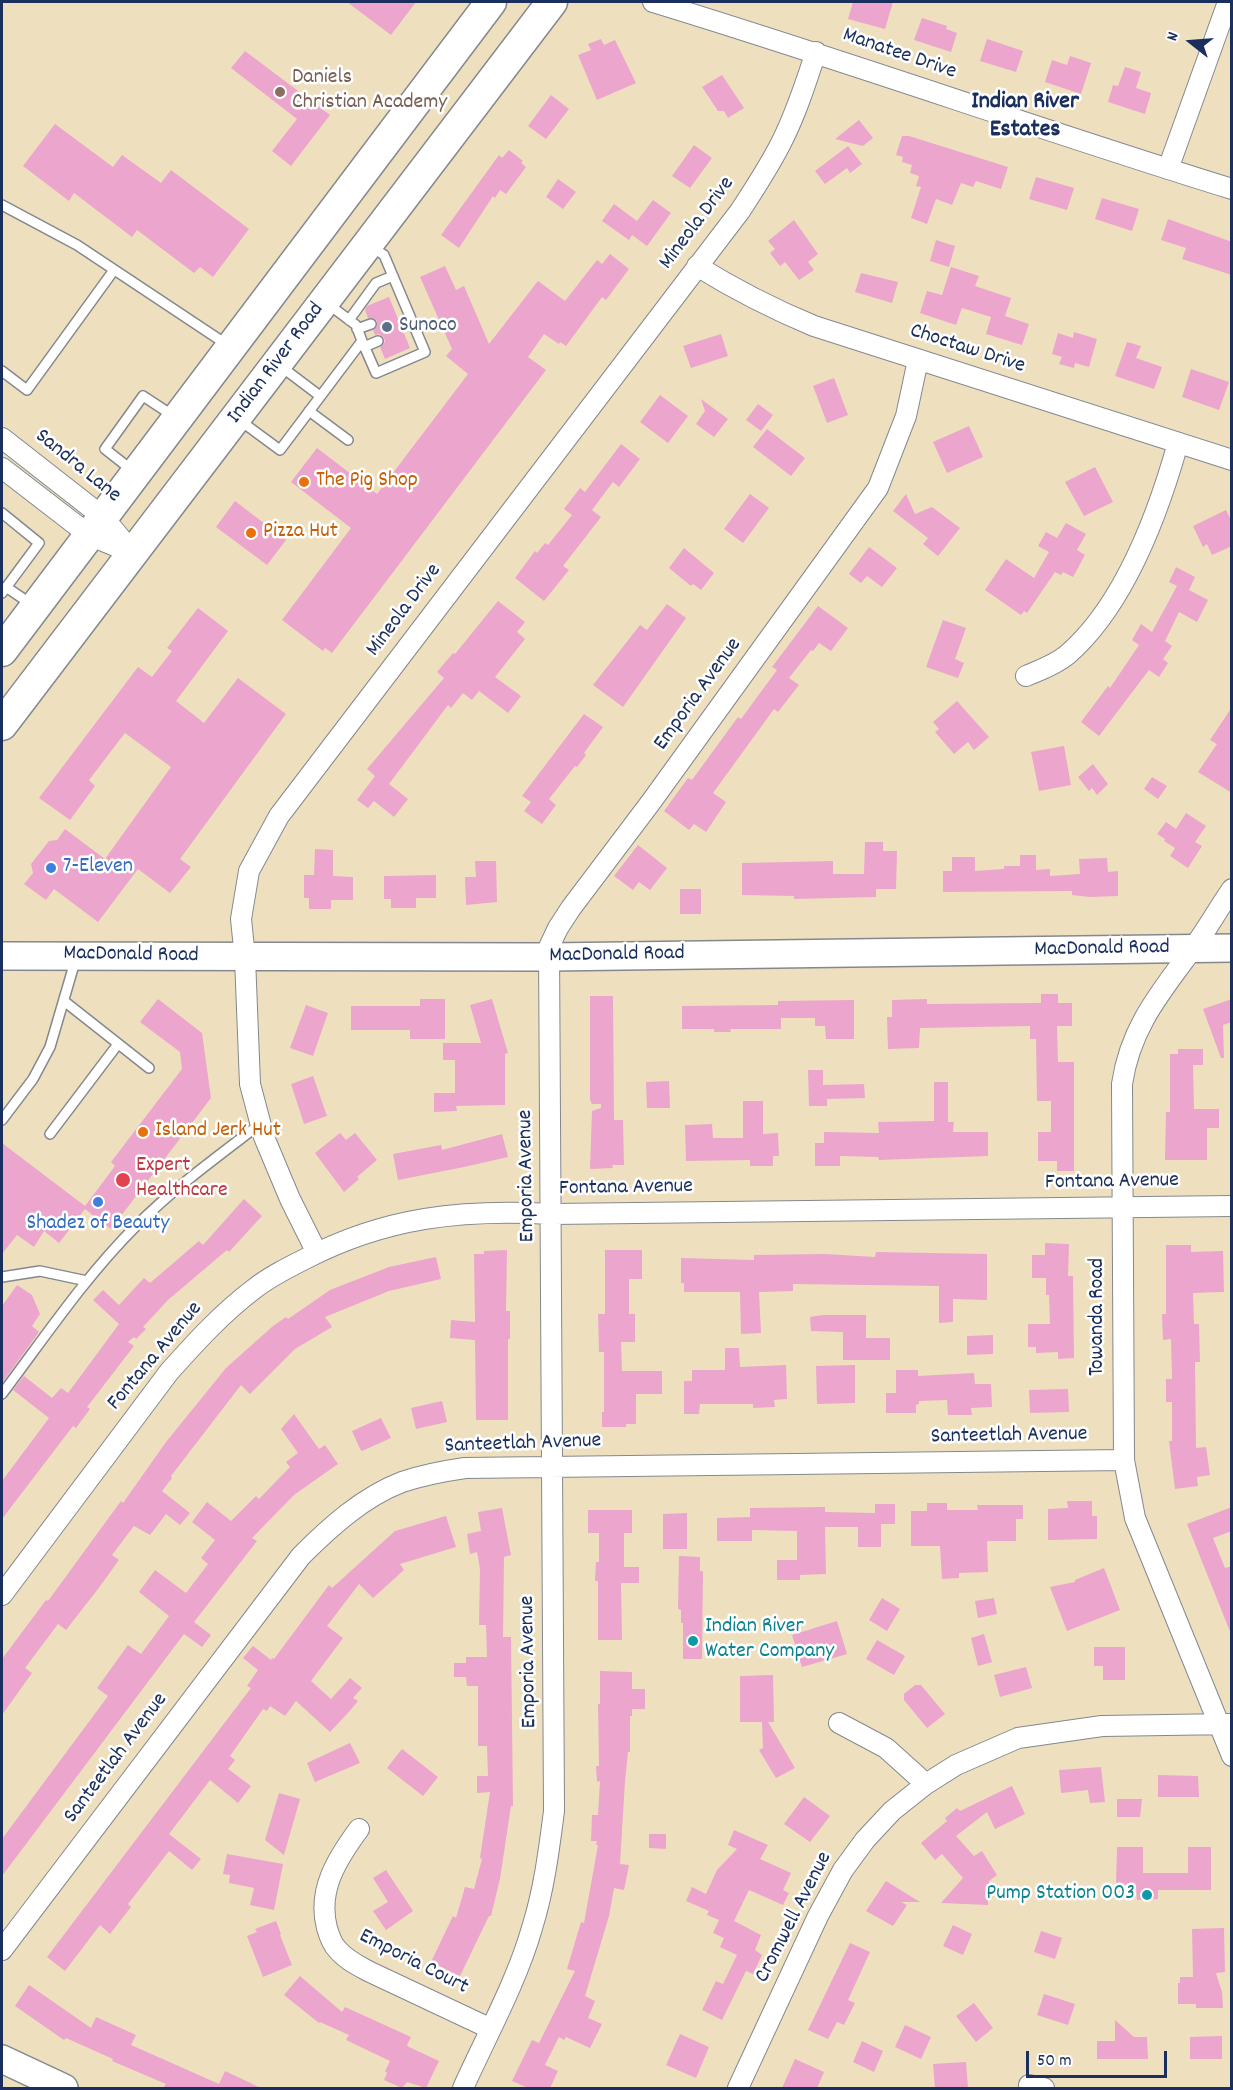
<!DOCTYPE html>
<html>
<head>
<meta charset="utf-8">
<style>
  body { margin:0 }
  #map { position:relative; width:1233px; height:2090px; overflow:hidden; background:#eee0bf; font-family:Dekko,sans-serif }
  canvas { display:block }
  .frame { position:absolute; inset:0; border:3px solid #1b2f5e; pointer-events:none }
  .north { position:absolute; left:1161px; top:12px; width:60px; height:60px; -webkit-text-stroke:4px #fff; paint-order:stroke; rotate:287deg; font-size:16px; font-weight:700; line-height:24px; text-align:center; color:#1b2f5e }
  .north::after { content:''; display:block; margin:auto; width:21px; height:27px; background:#1b2f5e; clip-path:polygon(50% 0,100% 100%,50% 72%,0 100%) }
  .scale { position:absolute; left:1026px; top:2051px; width:141px; height:27px; box-sizing:border-box; border:3px solid #1b2f5e; border-top:0; padding-left:8px; font-size:18px; line-height:21px; white-space:nowrap; color:#1b2f5e; -webkit-text-stroke:4px #fff; paint-order:stroke }
</style>
</head>
<body>
<div id="map">
<canvas width="1233" height="2090"></canvas>
<div class="frame"></div>
<div class="north">N</div>
<div class="scale">50 m</div>
</div>
<script>
const g = document.querySelector('canvas').getContext('2d');
g.lineJoin = 'round';
function fill(path, color) { g.fillStyle = color; g.fill(path, 'evenodd'); }
function trace(path, color, width, dash) { g.strokeStyle = color; g.lineWidth = width; g.lineCap = dash ? 'butt' : 'round'; g.setLineDash(dash || []); g.stroke(path); }
function label(font, color, halo, rows, align = 'center') {
  g.font = font + ' Dekko,sans-serif'; g.lineWidth = 5; g.setLineDash([]); g.textBaseline = 'middle'; g.strokeStyle = halo; g.fillStyle = color; for (const [text, x, y, turn = 0] of rows) {
    g.save(); g.translate(x, y); g.rotate((+turn || 0) * Math.PI / 180); g.textAlign = isNaN(turn) ? turn : align; if (halo) g.strokeText(text, 0, 0); g.fillText(text, 0, 0); g.restore();
  }
}
fill(new Path2D(`
  M347,2H416L391,35Z
  M853,2H893L885,29L848,19Z
  M922,18L947,26L946,29L957,33L951,52L914,40Z
  M601,39L604,45L615,40L636,83L597,100L578,55L591,50L588,44Z
  M987,39L1023,51L1016,72L980,61Z
  M245,51L330,115L291,166L272,151L297,119L231,68Z
  M1070,56L1091,63L1081,94L1045,82L1052,60L1067,65Z
  M1125,67L1141,72L1136,88L1151,93L1145,114L1108,102L1113,85L1118,86Z
  M722,75L744,108L728,118L724,111H718L702,87Z
  M551,95L569,109L546,139L528,126Z
  M859,120L873,138L863,146L835,139Z
  M55,124L113,167L122,155L161,183L171,170L249,229L213,277L200,267L194,273L137,230L132,237L74,193L69,201L23,166Z
  M902,136H909L1008,167L1001,189L976,181L973,187L961,183L952,205L936,199L927,224L911,218L921,187L916,186L919,176L910,173L912,165L902,162L903,157L896,155Z
  M694,145L712,158L690,188L672,176Z
  M848,146L862,164L850,173L847,168L825,184L815,171Z
  M509,150L523,161L521,163L526,167L506,194L500,190L495,198L493,196L459,248L441,235L499,155L502,158Z
  M1036,177L1074,188L1067,210L1029,199Z
  M558,179L576,192L563,209L546,197Z
  M1102,198L1139,209L1132,231L1095,219Z
  M653,200L671,213L647,246L632,235L629,240L602,221L614,204L637,221Z
  M1168,219L1232,242V275L1182,259L1186,248L1161,240Z
  M794,220L818,254L808,262L814,270L799,280L785,262L780,266L770,253L775,249L768,241Z
  M936,240L955,246L949,267L930,261Z
  M610,254L629,269L606,300L602,297L566,346L560,342L559,344L544,334L528,357L546,370L332,653L325,648L323,651L282,620L351,528L291,482L317,448L377,494L468,374L446,356L452,349L420,277L445,266L456,290L464,286L489,344L538,281L565,301L597,260L602,264Z
  M951,267L979,276L975,286L1011,298L1005,316L1029,324L1022,345L986,334L991,317L962,308L956,325L920,313L927,291L942,295Z
  M861,273L898,282L892,303L855,292Z
  M389,297L410,348L385,359L380,347L385,342L384,338L379,334L375,335L373,330L377,326V321L373,318H368L365,310L367,306Z
  M1074,332L1097,339L1089,367L1075,363L1074,368L1059,364L1062,357L1052,354L1058,333L1073,338Z
  M721,334L728,356L691,368L683,346Z
  M1127,342L1141,346L1136,358L1162,367L1154,389L1115,376Z
  M1191,369L1229,382L1219,410L1182,397Z
  M834,378L848,415L827,423L813,386Z
  M660,395L688,416L668,443L640,422Z
  M701,399L728,419L714,437L696,424L705,411Z
  M758,404L773,415L761,431L746,420Z
  M969,426L983,457L947,473L933,442Z
  M767,429L805,458L791,476L753,447Z
  M621,444L640,459L619,487L613,482L592,510L601,517L563,566L569,570L544,601L515,578L535,551L537,553L545,543L548,545L572,515L564,509L580,488L585,492Z
  M1095,467L1113,502L1084,516L1065,482Z
  M750,494L769,508L743,543L724,529Z
  M906,494L915,514L932,507L960,528L938,556L923,544L928,538L893,511Z
  M235,501L286,540L267,565L216,527Z
  M1226,510L1232,522V546L1212,555L1207,544L1203,547L1193,526Z
  M1066,523L1086,534L1077,550L1085,555L1073,577L1063,572L1061,575L1055,572L1027,613L1024,611L1021,615L985,590L1006,559L1034,578L1049,552L1038,546L1046,532L1057,538Z
  M869,547L897,568L882,587L867,576L861,583L849,574Z
  M684,548L714,573L701,590L693,584L691,586L669,568Z
  M1176,567L1195,577L1189,590L1208,600L1197,622L1179,612L1165,641L1172,646L1163,659L1168,663L1159,677L1149,670L1099,736L1081,722L1108,686L1110,688L1139,645L1132,640L1141,624L1152,632L1177,586L1169,582Z
  M498,601L525,622L517,632L525,639L495,677L521,696L508,713L479,691L472,700L463,693L451,708L448,705L389,784L408,799L394,817L374,801L368,808L357,800L375,776L367,769L444,678L437,672L453,653L455,654Z
  M667,604L686,618L623,707L593,685L640,625L647,630Z
  M818,606L848,628L831,651L819,643L813,651L811,650L789,678L799,685L778,712L774,709L713,793L726,802L706,832L694,824L689,830L664,811L688,778L692,780L738,717L741,719L777,670L772,667Z
  M198,608L228,631L176,701L204,723L238,678L286,714L180,859L191,867L170,893L138,869L98,922L54,889L46,900L24,884L33,873L31,864L49,841L57,840L65,829L105,859L171,767L125,733L89,780L95,786L70,820L39,798L138,667L152,677L172,651L167,648Z
  M943,620L966,628L955,659L964,663L958,678L926,667Z
  M957,701L989,737L974,750L968,742L954,754L935,732L939,729L933,722Z
  M1232,707V793L1198,772L1217,744L1210,740Z
  M584,714L603,727L584,753L586,755L577,767L575,766L549,799L556,805L542,824L524,811L531,802L522,796Z
  M1064,746L1071,785L1039,791L1031,752Z
  M1093,764L1108,784L1097,795L1092,788L1089,791L1078,777Z
  M1152,777L1167,786L1158,799L1144,789Z
  M1186,813L1206,826L1195,842L1202,846L1188,868L1170,856L1175,848L1164,841L1165,839L1157,834L1166,822L1176,829Z
  M865,842H883V851H897L896,889H876V897L794,899V896L742,895V863L833,861V874H864Z
  M638,845L667,868L650,890L639,882L633,890L614,876Z
  M315,849L333,850V876L353,877V900H331V909H309V898H304V875H314Z
  M1020,855H1036V870L1050,869V876L1080,874L1079,859L1107,858L1108,872L1118,871V896L1090,897L1072,895V891L943,892V871H952V857H975V871L1004,869V866H1020Z
  M475,861H496L497,902L466,905L465,877H476Z
  M436,875V898H416V908H391V899H384V876Z
  M680,889H701V914H680Z
  M1041,994H1058V1003H1072V1026H1057L1058,1062H1074V1171H1057V1161H1038V1132H1051V1101H1037L1036,1039H1030V1026L920,1028L919,1048L888,1049L887,1017H892V1000L927,999V1004L1041,1003Z
  M590,996H613L614,1120H623L624,1165H612L613,1168L590,1169L592,1111L601,1108V1104H592L590,1100Z
  M158,999L202,1033L211,1098L111,1229L85,1209L59,1243L44,1231L34,1247L17,1235L2,1254V1143L85,1206L115,1166L111,1162L182,1069L180,1052L140,1022Z
  M420,999H445V1039H410V1030H351V1006H420Z
  M492,999L508,1053L505,1054V1105L456,1106L457,1111L434,1112V1093H455V1060H443V1043H481L470,1005Z
  M1232,999V1022L1223,1025L1224,1058H1221L1203,1009Z
  M854,1000V1039H826L825,1026H815V1018H781V1029H730L731,1032H714V1029H682V1006L778,1005V1001Z
  M306,1005L328,1013L313,1056L290,1048Z
  M1178,1049H1203V1065H1193L1194,1109H1219V1128H1207V1160H1165L1166,1112H1170V1054H1178Z
  M808,1070H823V1085L864,1084L865,1098L827,1099V1106H809Z
  M313,1076L327,1116L304,1124L291,1084Z
  M669,1081L670,1108H647L646,1082Z
  M934,1082H948V1122H954L953,1132H988V1156L879,1160L878,1157L840,1156V1166H815V1143H824V1132L879,1133L878,1122L934,1121Z
  M743,1101H763V1134L778,1133L779,1156H773V1166H750V1160L686,1161L685,1125L712,1124L713,1138H743Z
  M340,1133L346,1140L355,1133L377,1160L357,1177L359,1179L344,1192L315,1153Z
  M502,1134L508,1157L464,1167L398,1180L393,1154L441,1145L442,1150Z
  M244,1199L262,1216L229,1252L227,1250L168,1300L143,1327L146,1329L136,1339L134,1337L128,1342L134,1346L87,1407L90,1409L76,1428L73,1426L2,1519V1481L49,1418L13,1390L24,1376L52,1398L61,1388L68,1393L119,1324L93,1300L103,1290L119,1305L144,1278L150,1283L199,1241L203,1245Z
  M1045,1243L1069,1244L1068,1276H1073L1074,1358L1058,1359V1352L1036,1353V1347H1028V1324H1050L1049,1295H1046V1278H1032V1255H1045Z
  M1166,1245H1191V1252L1223,1251L1224,1292L1193,1293L1194,1324H1199L1200,1362H1195L1196,1448L1206,1447L1210,1475L1197,1477L1198,1486L1175,1489L1169,1441H1172V1402H1166V1379H1172L1171,1339L1163,1340L1162,1314H1166Z
  M507,1250L506,1311H510V1339H508V1420H476L475,1340L450,1338L451,1320L475,1322L474,1254H484V1251Z
  M605,1250H642V1279H629V1314H635V1342H621L622,1371H662V1394H636V1424H626V1427H602V1412H604V1352H599L598,1314H605Z
  M876,1252L987,1254V1300L953,1299V1322L939,1323V1286L793,1284V1291L759,1292L761,1333L741,1334L740,1292H684V1283H681V1258L754,1260V1255L825,1254L875,1257Z
  M436,1257L441,1279L389,1291L325,1317L332,1327L295,1349L250,1394L241,1385L171,1476L172,1478L162,1491L190,1513L180,1525L166,1514L150,1535L134,1526L112,1555L119,1560L98,1589L66,1630L58,1624L25,1668L32,1673L2,1715V1659L46,1600L48,1601L121,1501L123,1503L166,1442L226,1368L273,1326L286,1317L288,1319L330,1290L389,1267Z
  M17,1285L32,1295L40,1314L32,1326L39,1332L2,1383V1306Z
  M823,1315H866V1338H890V1360H843V1332L811,1331L810,1317Z
  M993,1335V1354L967,1355V1336Z
  M725,1348H739L740,1367L786,1365L787,1399L774,1400L775,1407L753,1408V1404H700L699,1414H684V1381H692V1370H725Z
  M855,1365V1403L817,1404L816,1366Z
  M896,1370H918V1376L974,1373L975,1384H991L992,1407L971,1408L972,1415H948L947,1400L919,1401V1404L916,1405V1413H886V1393H896Z
  M1068,1389L1069,1412L1030,1413L1029,1390Z
  M442,1401L447,1422L416,1429L411,1408Z
  M294,1414L319,1449L325,1445L338,1464L294,1495L252,1538L257,1541L194,1622L211,1635L202,1647L184,1634L2,1876V1839L108,1696L97,1688L128,1645L141,1654L169,1616L139,1592L155,1570L186,1593L208,1564L201,1558L215,1540L192,1522L207,1502L231,1521L256,1496L259,1499L290,1467L286,1462L298,1453L281,1429Z
  M381,1418L391,1438L362,1451L360,1449L352,1431Z
  M1067,1501H1092V1516H1097V1539L1048,1540V1509L1068,1508Z
  M927,1503H947V1510H978L977,1505H1023V1519H1016V1541H987L988,1572L959,1573V1578L942,1579L940,1546H911V1511H927Z
  M875,1504H895V1524H881V1547H858V1527H825L826,1574L800,1575V1580H777V1560H797V1531L752,1530V1541H717V1518L750,1517V1508L825,1507V1512L875,1513Z
  M1232,1507V1531L1213,1538L1225,1568L1232,1566L1231,1634L1187,1524Z
  M502,1508L511,1555L504,1557L503,1637H511L513,1806H511L500,1879L491,1916H489L460,1976L431,1962L453,1916L456,1918L465,1887L474,1889L482,1859L480,1858L490,1792L477,1793V1776H488L487,1746H478V1686H467L466,1677H454V1663H466V1657H487L486,1625H479L480,1569L477,1552L470,1554L467,1534L481,1531L478,1512Z
  M588,1510H632V1533H624V1567H639V1583H621L622,1640H598V1581H595L596,1562H599V1533H588Z
  M687,1513V1549H663V1514Z
  M446,1516L456,1547L400,1564L404,1570L373,1598L359,1584L327,1626L343,1638L311,1681L331,1699L350,1678L362,1688L353,1698L358,1701L347,1714L330,1732L296,1701L285,1716L270,1706L267,1711L263,1709L230,1756L235,1760L228,1769L251,1786L238,1803L210,1780L169,1834L201,1859L192,1870L169,1851L128,1904L131,1907L110,1934L100,1925L65,1971L47,1957L251,1688L247,1686L258,1670L243,1658L253,1646L271,1660L272,1658L274,1659L329,1585L332,1588L395,1531Z
  M679,1556L700,1557V1571H703L702,1659H683V1623H681V1610L678,1609Z
  M1104,1568L1120,1610L1067,1631L1050,1587L1075,1582V1580Z
  M882,1598L900,1609L887,1631L869,1620Z
  M994,1598L997,1614L978,1618L975,1601Z
  M837,1621L847,1654L802,1667L792,1635Z
  M984,1634L992,1662L978,1666L971,1638Z
  M877,1640L905,1656L894,1675L866,1659Z
  M1094,1647H1125V1680H1103V1666H1094Z
  M1026,1667L1032,1688L1000,1697L994,1675Z
  M600,1671L632,1672V1689H645V1709H632V1716H630V1752H628L625,1781L620,1864L629,1865L624,1890L614,1888L609,1916L585,1996L595,2001L588,2018L602,2024L590,2048L566,2037L564,2040L559,2037L545,2065L558,2071L550,2088H528L512,2081L532,2040L539,2043L575,1971L567,1969L581,1922L584,1923L598,1845H596L597,1841H591L592,1815H598L600,1781L597,1782L596,1766H599L598,1704H600Z
  M773,1675L774,1722H768L795,1768L776,1778L759,1750L763,1748L762,1722H740V1676Z
  M915,1685H921L945,1714L927,1728L904,1700V1694Z
  M350,1743L360,1763L315,1782L307,1763Z
  M402,1749L438,1777L423,1796L387,1768Z
  M1101,1767L1105,1802L1090,1803L1088,1790L1061,1793L1059,1770Z
  M1158,1775L1198,1776L1199,1797H1158Z
  M1012,1786L1025,1814L995,1829L987,1812L956,1836L974,1856L982,1851L997,1875L989,1881L988,1905L941,1903L963,1878L942,1854L935,1860L921,1843L947,1821L945,1818L957,1808L960,1811Z
  M279,1793L300,1799L284,1855L265,1840Z
  M804,1797L830,1816L810,1842L784,1824Z
  M1117,1799H1142L1140,1817H1117Z
  M734,1830L768,1845L760,1859L791,1873L783,1890L789,1893L783,1905L749,1890L734,1921L761,1935L755,1950L762,1955L753,1974L746,1971L722,2020L702,2010L716,1981L723,1984L737,1955L720,1947L724,1938L713,1933L719,1920L707,1915L709,1911L686,1901L692,1887L706,1894L717,1870L737,1849L728,1845Z
  M649,1834H666V1849L649,1848Z
  M1117,1847H1143V1873H1188V1847H1211V1890H1158V1899L1137,1900L1136,1886L1116,1885Z
  M227,1854L283,1864L274,1910L250,1905L254,1888L229,1883L230,1875L223,1874Z
  M386,1870L413,1911L386,1930L373,1911L388,1902L373,1878Z
  M886,1881L920,1902H901L907,1905L893,1926L866,1911Z
  M276,1921L281,1934L280,1935L292,1965L263,1977L247,1936L257,1932L255,1929Z
  M953,1925L972,1934L963,1955L943,1946Z
  M1224,1928L1225,1972L1216,1973L1222,1992L1223,2008H1196V2004H1178V1983H1180V1977H1193L1192,1929Z
  M1041,1931L1062,1938L1055,1959L1034,1952Z
  M850,1943L870,1952L848,2000L855,2003L844,2025L837,2022L828,2039L808,2030Z
  M300,1976L342,2012L345,2007L411,2037L407,2045L409,2047L439,2061L426,2088L407,2082L402,2088L384,2080L387,2073L385,2071L390,2061L346,2040L349,2035L320,2022L319,2023L284,1995Z
  M29,1985L91,2028L96,2017L136,2035L131,2045L219,2084L225,2071L261,2088H163L166,2084L112,2061L113,2059L66,2038L64,2040L15,2006Z
  M1044,1994L1075,2004L1068,2025L1037,2015Z
  M974,2003L993,2028L976,2042L956,2016Z
  M1115,2020L1134,2037H1147L1148,2059H1097V2041H1115Z
  M905,2025L931,2037L921,2059L895,2047Z
  M680,2034L709,2047L696,2078L666,2065Z
  M1222,2036V2059H1190V2037Z
  M862,2041L883,2051L874,2072L853,2062Z
  M795,2059L824,2072L817,2088H782Z
  M966,2062L968,2088H935L933,2064Z`), '#eca5cc');
const lane = new Path2D(`
  M2,205L77,245L229,346
  M349,320L376,283L393,276
  M357,329L371,324
  M362,341L376,373L425,352L384,255L372,247
  M364,347L378,341
  M279,365L320,396
  M2,371L27,390L114,270
  M309,411L348,440
  M238,419L280,450L362,341L356,325L328,304
  M133,471L105,449L143,396L175,417
  M2,513L39,543L2,593
  M6,587L31,604
  M64,1001L149,1068
  M2,1120L33,1079L50,1047L76,958
  M50,1134L118,1044
  M2,1277L40,1271L87,1281
  M2,1394C45,1337 85,1277 136,1226C174,1188 217,1157 260,1124`);
const street = new Path2D(`
  M653,2C847,61 1038,129 1232,189
  M1168,169L1228,2
  M697,266C734,289 773,309 814,326L1232,460
  M2,438L103,517L133,553
  M2,468L89,535L132,553
  M1026,676C1040,670 1055,665 1067,655C1124,606 1158,514 1178,443
  M1232,889C1218,909 1206,931 1191,951C1159,994 1130,1029 1122,1084L1124,1460L1135,1518L1232,1756
  M317,1253L290,1199L264,1137L250,1084L245,958L241,919L249,871L279,816L740,211C755,188 771,164 783,139C797,111 806,82 816,52
  M2,1595L169,1372C195,1343 222,1313 254,1289C269,1277 287,1268 305,1259C386,1217 462,1209 552,1214L1232,1206
  M839,1723L886,1748L926,1784
  M359,1829C337,1859 317,1890 327,1928C329,1935 332,1944 337,1949C345,1959 357,1965 368,1971L489,2028
  M2,1950L301,1556C330,1527 363,1497 402,1482C423,1475 444,1471 465,1468L1124,1460
  M1029,2085L1044,2088
  M463,2088C486,2037 517,1981 532,1928C544,1890 549,1850 554,1811L549,947L558,928L571,908L651,802L878,488L906,416L918,360
  M738,2088L818,1916L843,1870L865,1840L892,1811L926,1784L956,1765L1018,1738L1102,1726L1230,1724`);
const secondary = new Path2D(`
  M2,956L549,957L1232,948
  M2,2059L64,2088`);
const primary = new Path2D(`
  M2,651L491,2
  M2,725L552,2`);
trace(lane, '#84888e', 12);
trace(street, '#84888e', 22);
trace(secondary, '#84888e', 30);
trace(primary, '#84888e', 33);
trace(lane, '#fff', 9);
trace(street, '#fff', 20);
trace(secondary, '#fff', 27);
trace(primary, '#fff', 30);
for (const [x, y, r, color] of [
  [280,92,6,"#8d6e63"],
  [387,327,6,"#5c6f8a"],
  [304,482,6,"#e8710a"],
  [251,533,6,"#e8710a"],
  [51,868,6,"#3f7fe0"],
  [143,1132,6,"#e8710a"],
  [123,1180,8,"#e0444e"],
  [98,1202,6,"#3f7fe0"],
  [693,1641,6,"#0f9aa8"],
  [1147,1895,6,"#0f9aa8"]
]) { const dot = new Path2D(); dot.arc(x, y, r, 0, 2 * Math.PI); g.fillStyle = color; g.fill(dot); trace(dot, '#fff', 2); }
label('22px', '#1b2f5e', '#fff', [
  ["Manatee Drive",899,55,19],
  ["Mineola Drive",698,224,-53],
  ["Choctaw Drive",967,350,18],
  ["Indian River Road",277,364,-53],
  ["Sandra Lane",77,467,39],
  ["Mineola Drive",405,611,-53],
  ["Emporia Avenue",699,695,-54],
  ["MacDonald Road",1102,950,-1],
  ["MacDonald Road",131,956,1],
  ["MacDonald Road",617,956,-1],
  ["Emporia Avenue",528,1176,-91],
  ["Fontana Avenue",1112,1183,-1],
  ["Fontana Avenue",626,1189,-1],
  ["Towanda Road",1099,1317,-90],
  ["Fontana Avenue",156,1357,-50],
  ["Santeetlah Avenue",1009,1437,-1],
  ["Santeetlah Avenue",523,1445,-2],
  ["Emporia Avenue",530,1662,-91],
  ["Santeetlah Avenue",117,1759,-53],
  ["Cromwell Avenue",795,1918,-63],
  ["Emporia Court",413,1963,27]
]);
label('22px', '#785e54', '#fff', [
  ["Daniels",292,79],
  ["Christian Academy",292,104]
], 'left');
label('22px', '#4e5e75', '#fff', [
  ["Sunoco",399,327]
], 'left');
label('22px', '#c56008', '#fff', [
  ["The Pig Shop",316,482],
  ["Pizza Hut",263,533],
  ["Island Jerk Hut",155,1132]
], 'left');
label('22px', '#366cbe', '#fff', [
  ["7-Eleven",63,868],
  ["Shadez of Beauty",98,1225,"center"]
], 'left');
label('22px', '#be3a42', '#fff', [
  ["Expert",136,1167],
  ["Healthcare",136,1192]
], 'left');
label('22px', '#0d838f', '#fff', [
  ["Indian River",705,1628],
  ["Water Company",705,1653],
  ["Pump Station 003",1135,1895,"right"]
], 'left');
label('bold 24px', '#1b2f5e', '#fff', [
  ["Indian River",1025,104],
  ["Estates",1025,132]
]);
</script>
</body>
</html>
